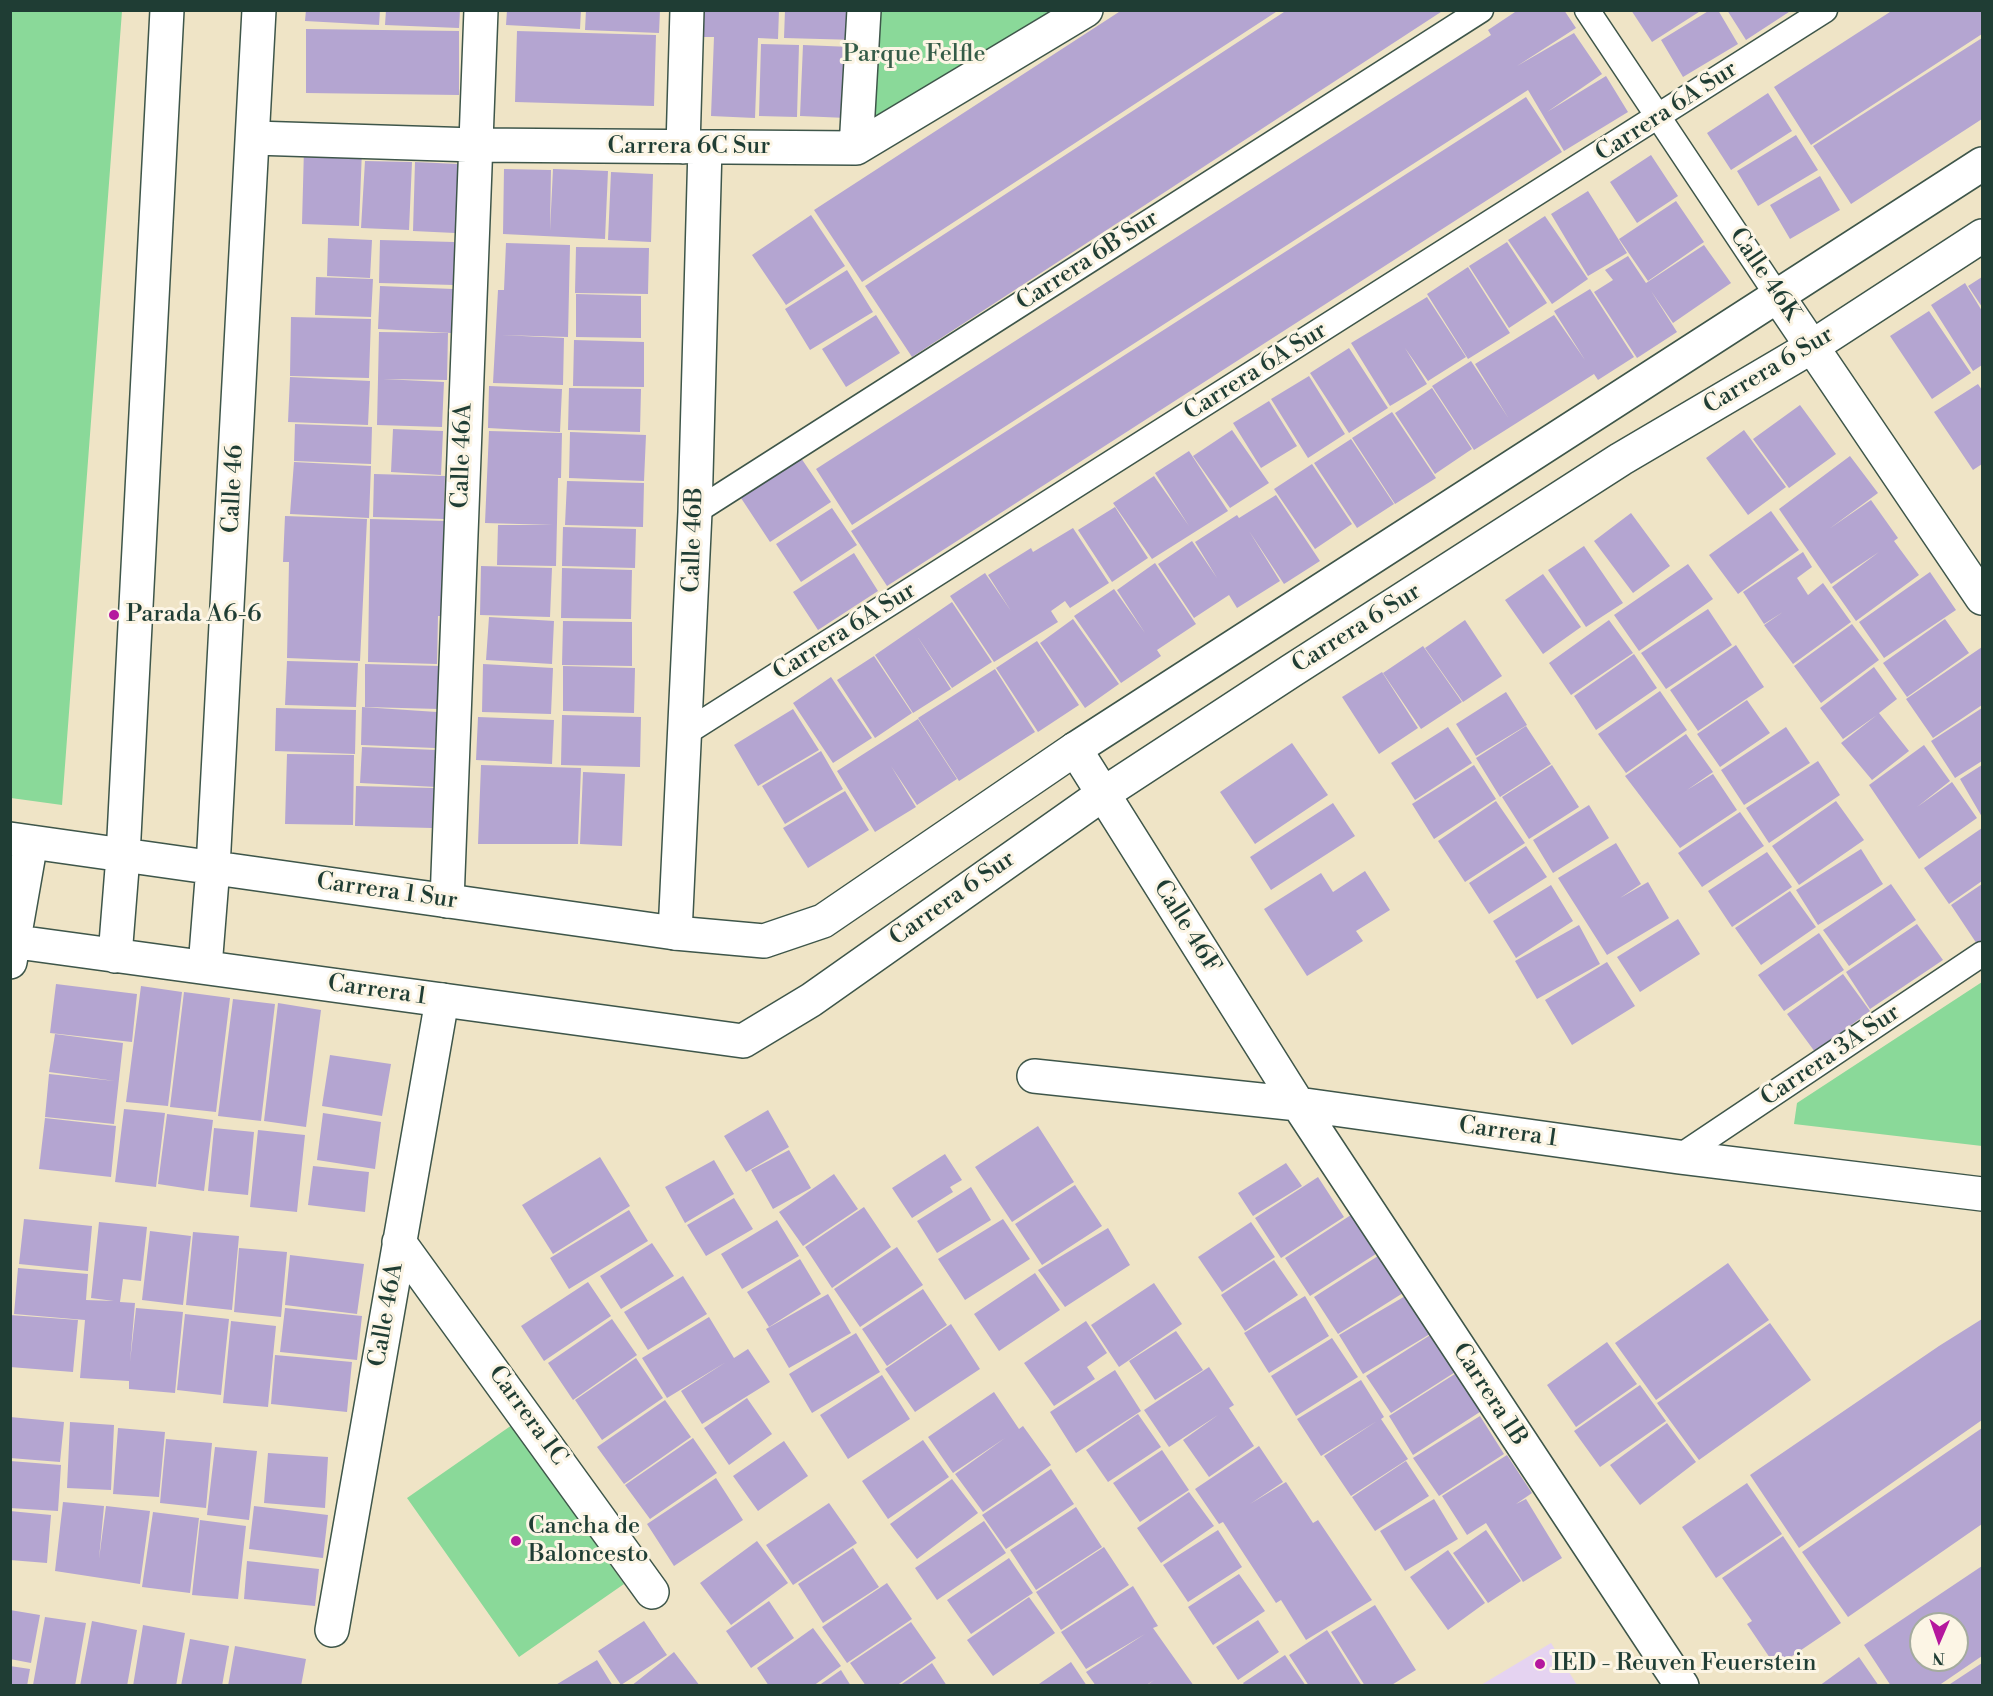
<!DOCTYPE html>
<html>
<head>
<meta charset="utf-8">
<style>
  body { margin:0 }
  #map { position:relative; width:1993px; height:1696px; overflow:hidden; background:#efe4c6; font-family:"Libre Bodoni",serif }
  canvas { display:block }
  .frame { position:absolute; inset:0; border:12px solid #1f3d34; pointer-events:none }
  .north { position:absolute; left:1909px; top:1612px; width:60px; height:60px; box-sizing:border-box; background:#fcf5e5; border:2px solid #a4ab9e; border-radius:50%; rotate:182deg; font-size:16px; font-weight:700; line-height:24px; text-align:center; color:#1f3d34 }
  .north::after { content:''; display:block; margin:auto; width:21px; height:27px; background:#b5179e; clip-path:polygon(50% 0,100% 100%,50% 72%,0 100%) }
</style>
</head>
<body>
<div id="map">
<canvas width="1993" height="1696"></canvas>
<div class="frame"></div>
<div class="north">N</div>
</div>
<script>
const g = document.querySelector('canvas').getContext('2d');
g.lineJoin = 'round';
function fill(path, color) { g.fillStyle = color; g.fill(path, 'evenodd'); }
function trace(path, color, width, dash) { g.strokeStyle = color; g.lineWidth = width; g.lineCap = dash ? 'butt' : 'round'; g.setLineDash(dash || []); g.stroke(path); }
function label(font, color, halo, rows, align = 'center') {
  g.font = font + ' "Libre Bodoni",serif'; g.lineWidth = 6; g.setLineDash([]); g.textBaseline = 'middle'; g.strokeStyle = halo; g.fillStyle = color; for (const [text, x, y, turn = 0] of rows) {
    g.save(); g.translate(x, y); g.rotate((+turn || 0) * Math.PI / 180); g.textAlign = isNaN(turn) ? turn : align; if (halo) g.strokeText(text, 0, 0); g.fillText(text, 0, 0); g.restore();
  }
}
fill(new Path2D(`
  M1551,1643L1577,1685H1481Z`), '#e5d3f1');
fill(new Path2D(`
  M11,10L122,11L62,805L11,798Z
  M871,11H1073L864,138Z
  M1982,982V1146L1794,1124L1797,1103Z
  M512,1425L624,1584L519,1657L407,1498Z`), '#8ad999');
fill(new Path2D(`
  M306,10H380L379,25L305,21Z
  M386,10H460L459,28L385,25Z
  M507,10H581L580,29L506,25Z
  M586,10H660L659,33L585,30Z
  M698,10H779L778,39L758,38L755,118L711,116L714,37H697Z
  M785,10H858L857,40L784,38Z
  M1122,10H1279L862,282L814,210Z
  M1287,10H1444L912,357L865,286Z
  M1518,10H1564L1576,28L1517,66L1574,33L1602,74L1547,112L1606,76L1628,112L1564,151L1528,90L852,525L816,469L1491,35L1488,30Z
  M1631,10H1702L1652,42Z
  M1710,10H1718L1738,44L1683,77L1661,40Z
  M1727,10H1792L1746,40Z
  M1893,10H1982V34L1811,145L1774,87Z
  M306,29L459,31V95L306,93Z
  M517,31L656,35L654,106L515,102Z
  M1982,38V119L1851,204L1813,146Z
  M761,44L799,45L797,117L759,116Z
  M803,45L851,47L847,118L800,116Z
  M1768,93L1792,131L1731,170L1707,133Z
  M1526,97L1562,152L887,586L851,531Z
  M1796,135L1818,170L1758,206L1737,171Z
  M304,148L362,150L359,226L302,224Z
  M1651,155L1678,196L1637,223L1610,182Z
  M365,161L412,162L409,230L361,228Z
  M415,162L458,164L455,233L413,231Z
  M504,169L551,170L550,231L553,169L608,171L605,239L503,234Z
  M611,172L653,174L651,242L608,240Z
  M1820,176L1840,210L1790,239L1770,205Z
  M1588,191L1627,253L1588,276L1551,214Z
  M1676,201L1704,242L1648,281L1619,239Z
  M811,215L845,266L786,305L752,255Z
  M1545,216L1588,279L1552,304L1508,240Z
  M328,238L372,240L370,278L327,276Z
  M380,240L454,242V285L379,283Z
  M1507,242L1547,303L1509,328L1469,266Z
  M506,243L570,245L568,337L501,335L564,338L563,385L493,383L498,290H504Z
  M1704,245L1731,283L1673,323L1651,291L1677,332L1637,358L1594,292L1613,280L1605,270L1628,256L1646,283Z
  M576,247L649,248L648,294L575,293Z
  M1468,267L1510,333L1468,359L1427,294Z
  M847,270L873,312L810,350L785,309Z
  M316,277L373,279L371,317L315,315Z
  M1982,277V307L1968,286Z
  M1965,283L1982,311V365L1973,371L1931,305Z
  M380,286L453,289L451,333L378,329Z
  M1590,289L1634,357L1598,380L1594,374L1474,450L1432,386L1471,361L1509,419L1475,364L1554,315L1585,360L1554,311Z
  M576,294L641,296V338L576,337Z
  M1427,297L1466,357L1428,381L1405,348L1427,384L1390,406L1351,343Z
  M1929,311L1971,373L1932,399L1890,336Z
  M876,315L900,353L846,387L822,349Z
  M291,317L371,319L369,378L290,376Z
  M379,332L448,333L447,380L383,379L444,382L442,427L377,425Z
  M574,340L644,342V387L573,386Z
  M1349,348L1388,408L1349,433L1310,373Z
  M1309,376L1345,434L1308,458L1271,399Z
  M290,377L370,381L368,425L288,422Z
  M1978,384L1982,390V464L1973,470L1934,412Z
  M489,386L562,389L560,432L488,428Z
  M569,388L641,389L640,432L568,430Z
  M1432,388L1472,449L1435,474L1395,413Z
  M1269,401L1297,446L1261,468L1233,423Z
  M1800,405L1836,454L1789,488L1753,439Z
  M1392,412L1436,478L1395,504L1352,438Z
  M295,424L372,427L371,464L294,461Z
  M393,429L443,431L441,475L391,472Z
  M1232,430L1269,483L1230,508L1193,456Z
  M1744,430L1786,487L1748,515L1706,458Z
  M489,431L562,433L561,478H558L556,566L497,565L498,525H553L485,523Z
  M570,432L646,435L644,481L569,478Z
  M1351,439L1394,504L1357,528L1314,463Z
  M1189,451L1228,511L1152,559L1113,503L1154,476L1189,526L1155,473Z
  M1850,456L1878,493L1829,529L1871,500L1898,538L1894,541L1919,575L1856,621L1832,587L1879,552L1831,584L1779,509Z
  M801,458L831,502L770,542L741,498Z
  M294,462L371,466L369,518L290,514Z
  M1312,464L1352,524L1315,549L1274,489Z
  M374,474L445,476L444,519L373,517Z
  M567,481L644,483L643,527L565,525Z
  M1276,495L1320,561L1284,584L1249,531L1280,581L1237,608L1229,595L1194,618L1158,564L1192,541L1217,578L1195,542L1237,515L1239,518Z
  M1115,507L1148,558L1112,582L1078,530Z
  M832,508L857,545L801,582L776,544Z
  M1771,511L1799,550L1738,594L1709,555Z
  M1631,513L1670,566L1633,593L1594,541Z
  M285,516L367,519L360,661L287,658L289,562H283Z
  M370,519L448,521L441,616H438L437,664L368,662Z
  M563,527L636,529L635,568L562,566Z
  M1073,528L1109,583L1070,608L1065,601L1051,611L1058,622L994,662L950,596L985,573L1011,611L988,575L1031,548L1033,552Z
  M1584,546L1623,603L1586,627L1548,570Z
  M1803,552L1812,567L1797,578L1808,595L1823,583L1851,622L1793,664L1764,625L1783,612L1764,624L1743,592Z
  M854,553L878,591L818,630L793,592Z
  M1155,563L1196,624L1157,650L1161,656L1121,683L1074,616L1114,589L1145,633L1117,590Z
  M1688,564L1713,599L1639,651L1614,615Z
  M481,566L552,568L550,617L480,615Z
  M562,568L632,570L631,619L561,618Z
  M1930,572L1956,610L1884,658L1859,622Z
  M1543,574L1581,627L1543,654L1505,600Z
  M952,602L992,662L952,688L917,636L951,689L913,713L875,655Z
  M1708,609L1732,645L1666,689L1641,653Z
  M489,617L554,621L552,664L486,660Z
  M1073,619L1119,684L1085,708L1040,643Z
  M1945,619L1969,653L1907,697L1883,663Z
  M1465,620L1502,676L1463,702L1425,648Z
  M1609,620L1633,653L1571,695L1549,663Z
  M563,621L632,622V666L562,665Z
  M1852,624L1879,660L1821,703L1794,666Z
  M1037,641L1079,705L1038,732L996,668Z
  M1736,645L1764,687L1698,731L1670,690Z
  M1423,646L1462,702L1421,729L1383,673Z
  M1982,647V705L1933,738L1906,699Z
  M1634,654L1657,688L1596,730L1574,696Z
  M874,656L912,713L875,738L837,680Z
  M287,661L358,663L356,707L285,705Z
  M365,664L440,666L439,709L365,707Z
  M483,664L553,668L551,714L482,712Z
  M563,666L635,668L634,713L563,711Z
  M1874,667L1897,699L1879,713L1909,751L1872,780L1841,743L1877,715L1843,739L1820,708Z
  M995,669L1035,732L959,781L918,718Z
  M1382,672L1418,728L1379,754L1342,697Z
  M831,677L872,738L833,763L793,703Z
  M1660,691L1687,730L1626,773L1598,734Z
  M1506,692L1527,725L1476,756L1456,724Z
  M1747,700L1770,733L1720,767L1697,734Z
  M362,707L437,712L435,748L361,745Z
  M276,708L356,710L355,754L275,751Z
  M1982,708V761L1955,778L1931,741Z
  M793,709L819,750L758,786L734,745Z
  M562,715L641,717L640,767L561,765Z
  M478,717L554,720L552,764L476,760Z
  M918,719L957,779L917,805L891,766L916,807L875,832L837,771Z
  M1526,726L1551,764L1500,797L1476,758Z
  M1448,727L1472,763L1415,800L1391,763Z
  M1786,727L1810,763L1744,805L1721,770Z
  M1686,734L1713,772L1687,790L1713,774L1737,810L1680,848L1625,776Z
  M1292,743L1328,795L1255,844L1220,792Z
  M1924,745L1950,781L1917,807L1952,782L1977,818L1919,859L1869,785Z
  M362,747L437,750L436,787L360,783Z
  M821,751L843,789L785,824L762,786Z
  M287,754L354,755L353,825L285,824Z
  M1818,761L1840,795L1769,843L1746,808Z
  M481,765L581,768L578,844H478Z
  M1474,765L1496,799L1434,839L1412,804Z
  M1552,765L1579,807L1529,839L1502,797Z
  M1982,765V817L1960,779Z
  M583,772L625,774L622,846L580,844Z
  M356,786L434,788L432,828L355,826Z
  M845,791L869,830L808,868L783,828Z
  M1496,801L1525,843L1465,882L1438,841Z
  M1836,801L1864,840L1799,885L1772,846Z
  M1333,803L1355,836L1271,890L1250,857Z
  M1589,805L1609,838L1553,873L1533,840Z
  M1740,812L1764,846L1702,887L1678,853Z
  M1982,828V881L1949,904L1924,868Z
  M1616,843L1641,884L1620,898L1648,882L1669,918L1607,955L1558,878Z
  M1526,846L1547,877L1489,914L1469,883Z
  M1861,849L1883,884L1818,925L1796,890Z
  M1767,852L1792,887L1732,927L1708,891Z
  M1365,871L1390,910L1356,931L1363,941L1307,976L1264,909L1321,873L1333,892Z
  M1891,884L1916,920L1849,966L1823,930Z
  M1982,884V944L1979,947L1951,905Z
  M1551,885L1573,921L1516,958L1493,921Z
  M1790,891L1816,927L1761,965L1735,928Z
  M1678,919L1700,954L1640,992L1617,957Z
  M1917,924L1943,960L1870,1009L1846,972Z
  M1579,925L1600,964L1537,999L1515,961Z
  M1819,933L1844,970L1784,1011L1758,975Z
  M1607,962L1635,1006L1572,1045L1545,1000Z
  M1843,974L1870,1011L1815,1052L1787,1014Z
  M56,984L137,994L132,1042L50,1033Z
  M141,986L182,992L168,1106L126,1102Z
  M184,992L230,998L216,1112L170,1107Z
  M233,999L275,1004L261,1121L218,1116Z
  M278,1003L321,1010L306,1127L264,1121Z
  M55,1034L123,1043L114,1124L45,1117L49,1074L115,1081L49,1072Z
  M330,1055L391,1064L382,1116L322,1106Z
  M124,1109L165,1113L156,1187L115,1182Z
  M768,1110L789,1147L746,1172L724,1136Z
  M323,1113L381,1122L375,1169L317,1160Z
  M167,1114L213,1120L204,1191L158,1184Z
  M45,1118L116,1126L111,1177L39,1169Z
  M1038,1126L1074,1182L1012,1222L975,1167Z
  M214,1128L254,1132L248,1195L208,1191Z
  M258,1130L305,1135L297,1212L250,1207Z
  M789,1150L811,1188L773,1209L751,1170Z
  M945,1154L962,1180L950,1187L953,1192L912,1218L892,1188Z
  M600,1157L630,1206L553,1254L522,1205Z
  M714,1160L734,1194L685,1223L665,1187Z
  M1286,1163L1302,1186L1253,1216L1238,1193Z
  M313,1166L369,1172L365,1212L308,1205Z
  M834,1174L858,1209L803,1246L779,1212Z
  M1318,1177L1344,1217L1281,1258L1255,1218Z
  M1075,1185L1102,1226L1042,1265L1015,1224Z
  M971,1187L991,1220L937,1253L917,1221Z
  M734,1198L753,1229L706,1256L687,1225Z
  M864,1207L891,1247L832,1288L805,1247Z
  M629,1210L648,1241L569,1289L550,1258Z
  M1354,1213L1379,1252L1310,1296L1285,1258Z
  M24,1219L92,1226L88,1271L19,1264Z
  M1003,1219L1030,1259L965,1300L938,1259Z
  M777,1220L799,1256L742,1289L721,1254Z
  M99,1222L147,1227L141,1281L123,1279L120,1302L135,1303L130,1362L136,1308L183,1312L175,1393L129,1389V1381L80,1378L85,1320L14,1314L18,1268L88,1274L86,1300L114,1301L91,1298Z
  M1251,1222L1275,1257L1222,1292L1198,1257Z
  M1108,1228L1130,1265L1065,1307L1038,1270Z
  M150,1231L191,1236L183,1305L142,1300Z
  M193,1232L239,1236L232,1310L186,1305Z
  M652,1243L674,1276L621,1309L600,1276Z
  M897,1247L923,1285L860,1327L834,1289Z
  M239,1248L287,1252L281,1317L234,1312Z
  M290,1255L364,1264L357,1314L285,1305Z
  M1378,1256L1403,1293L1338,1334L1314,1297Z
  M800,1259L821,1294L769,1327L747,1292Z
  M1274,1260L1298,1295L1245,1331L1221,1295Z
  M1728,1263L1769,1320L1656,1400L1615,1343Z
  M1035,1273L1060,1310L999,1351L974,1314Z
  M683,1276L707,1314L648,1350L624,1312Z
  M588,1282L611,1316L544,1361L521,1326Z
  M1154,1283L1182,1324L1119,1367L1091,1325Z
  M923,1289L947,1325L887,1366L862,1329Z
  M828,1294L851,1333L789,1368L766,1329Z
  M1407,1295L1430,1334L1363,1374L1339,1335Z
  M1305,1296L1329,1336L1269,1373L1244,1333Z
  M285,1308L362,1316L357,1360L280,1352Z
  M185,1314L229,1319L221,1395L177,1390Z
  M10,1315L78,1320L73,1372L10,1367Z
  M709,1317L734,1358L748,1349L770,1382L702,1424L681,1391L726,1362L667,1398L642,1358Z
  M612,1319L637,1355L573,1400L548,1363Z
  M1982,1319V1420L1799,1548L1750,1475L1939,1346Z
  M231,1321L276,1326L268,1407L223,1403Z
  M1086,1321L1107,1353L1087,1367L1095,1379L1054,1406L1024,1363Z
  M1770,1323L1811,1380L1699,1460L1657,1403Z
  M951,1324L980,1369L915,1412L885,1369Z
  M1176,1331L1203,1370L1155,1400L1129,1361Z
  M1435,1332L1460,1369L1391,1413L1366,1376Z
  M856,1333L880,1372L812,1413L789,1374Z
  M1332,1338L1358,1377L1296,1416L1271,1376Z
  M1607,1342L1637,1384L1576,1427L1547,1385Z
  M275,1355L352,1362L347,1412L271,1404Z
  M636,1358L663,1398L602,1440L575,1400Z
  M1209,1367L1234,1405L1229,1408L1254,1446L1209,1477L1183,1440L1218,1415L1169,1447L1144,1410Z
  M1115,1370L1141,1411L1076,1453L1050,1412Z
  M1458,1372L1483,1410L1413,1455L1389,1416Z
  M882,1375L910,1419L848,1459L820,1415Z
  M1361,1380L1384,1417L1381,1419L1408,1459L1351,1496L1324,1456L1377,1421L1321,1456L1297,1419Z
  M1640,1385L1666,1421L1600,1467L1574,1431Z
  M994,1392L1019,1429L1023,1426L1051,1465L983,1512L955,1474L1005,1438L953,1473L928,1437Z
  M747,1398L772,1434L729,1465L704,1428Z
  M665,1400L691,1437L624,1484L597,1447Z
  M1138,1414L1161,1447L1108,1482L1086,1450Z
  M1480,1416L1504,1454L1439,1496L1413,1458Z
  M10,1417L64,1422L60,1462L10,1458Z
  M70,1422L114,1425L111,1490L67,1488Z
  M1667,1423L1696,1462L1640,1505L1610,1465Z
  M118,1428L165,1432L159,1497L113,1494Z
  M1982,1428V1524L1848,1617L1802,1552Z
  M693,1438L717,1473L650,1519L625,1485Z
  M166,1439L212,1443L206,1508L160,1503Z
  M923,1440L949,1477L888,1519L862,1481Z
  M784,1441L808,1476L758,1511L733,1476Z
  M1259,1446L1283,1482L1250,1504L1286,1482L1313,1523L1318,1520L1372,1600L1306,1640L1281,1600L1276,1603L1223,1522L1219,1524L1195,1489Z
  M215,1447L257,1451L249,1520L207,1515Z
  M1162,1450L1189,1490L1140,1522L1113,1483Z
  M268,1453L328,1457L325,1508L264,1503Z
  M1507,1455L1532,1493L1516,1504L1526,1499L1562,1558L1523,1582L1486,1523L1467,1535L1442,1496Z
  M10,1461L61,1465L58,1511L10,1508Z
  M1406,1461L1429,1496L1375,1531L1352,1497Z
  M1051,1469L1074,1504L1006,1549L982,1515Z
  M716,1478L743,1520L674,1566L647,1524Z
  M952,1479L978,1513L917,1559L890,1524Z
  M1747,1483L1782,1534L1716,1578L1682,1527Z
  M1189,1492L1214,1526L1161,1563L1137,1528Z
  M1434,1499L1458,1539L1405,1571L1380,1531Z
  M63,1502L104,1506L99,1559L106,1506L150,1511L140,1584L55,1571Z
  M829,1503L857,1543L793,1585L766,1545Z
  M254,1506L328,1515L323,1558L249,1549Z
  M1076,1507L1102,1547L1036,1590L1010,1550Z
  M10,1511L51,1515L47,1563L10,1560Z
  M153,1512L199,1518L190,1593L142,1587Z
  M200,1520L246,1526L238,1599L192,1595Z
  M984,1521L1006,1553L937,1600L915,1568Z
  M1218,1530L1242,1567L1188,1602L1163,1565Z
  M1486,1530L1521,1581L1488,1603L1453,1553Z
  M1783,1536L1841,1623L1776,1667L1747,1624L1752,1621L1722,1578Z
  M757,1541L788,1583L731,1625L700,1583Z
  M1104,1547L1129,1585L1061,1630L1036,1592Z
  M853,1548L879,1587L823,1623L798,1584Z
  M1448,1550L1485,1603L1448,1630L1410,1577Z
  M1009,1558L1033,1593L971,1634L947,1600Z
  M247,1561L319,1569L315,1606L244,1599Z
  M1982,1566V1656L1938,1686H1891L1864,1645ZM1921,1624H1957V1660H1921Z
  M1239,1574L1265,1611L1213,1645L1188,1607Z
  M887,1583L912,1619L847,1663L822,1627Z
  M1133,1586L1158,1626L1153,1628L1194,1686H1146L1154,1680L1145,1686H1096L1086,1672L1145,1634L1086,1669L1061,1632Z
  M1029,1597L1055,1633L993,1676L967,1640Z
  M769,1601L794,1638L751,1668L726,1631Z
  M1375,1605L1416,1670L1390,1686H1365L1331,1632Z
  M10,1610L40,1615L31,1663L10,1659Z
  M45,1617L86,1623L75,1686L33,1685Z
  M1258,1620L1279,1652L1238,1680L1216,1647Z
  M92,1621L137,1630L127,1686H80Z
  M644,1621L667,1655L621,1685L598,1651Z
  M911,1622L936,1658L896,1686H866L850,1663Z
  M143,1625L185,1633L176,1686H133Z
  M813,1628L841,1666L813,1686H769L757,1668Z
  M1327,1630L1362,1686H1309L1289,1655Z
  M190,1639L229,1646L222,1686H181Z
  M235,1646L306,1659L301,1686H228Z
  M674,1652L700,1686H631Z
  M1285,1655L1306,1686H1245L1243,1683Z
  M1859,1657L1879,1686H1819Z
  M597,1660L613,1686H554Z
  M1071,1662L1087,1686H1036Z
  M932,1663L947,1686H899Z
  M1982,1663V1686H1947Z
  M10,1666L30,1669L27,1686H10Z
  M841,1670L851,1686H818Z`), '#b4a5d1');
const lane = new Path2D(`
  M1587,10L1777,295
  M695,512L1481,10
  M687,732L1825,10
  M1679,1157L1982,954`);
const street = new Path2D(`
  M254,138L475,145L856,148L1086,10
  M683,147L687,10
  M856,148L864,10
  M1777,295L1982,598
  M1075,749L1298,1104L1682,1686
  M447,901L481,10
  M675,933L695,512L705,147
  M1034,1076L1298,1104L1679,1157L1982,1194
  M399,1242L652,1592
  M332,1630L442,1000`);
const secondary = new Path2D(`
  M10,839L675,933L764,941L823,921L1075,749L1982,164
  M10,941L743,1041L811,1000L1103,794L1291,671L1621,459L1813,346L1982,236
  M115,956L123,856L167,10
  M10,962L31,842
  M205,967L213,867L259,10`);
trace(lane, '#3e564a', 27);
trace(street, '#3e564a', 36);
trace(secondary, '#3e564a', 36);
trace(lane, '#fff', 24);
trace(street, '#fff', 33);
trace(secondary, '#fff', 33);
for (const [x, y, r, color] of [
  [114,615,6,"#b5179e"],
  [516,1541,6,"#b5179e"],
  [1540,1664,6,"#b5179e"]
]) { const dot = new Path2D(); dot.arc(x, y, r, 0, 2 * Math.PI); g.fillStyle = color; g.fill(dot); trace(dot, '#fcf5e5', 2); }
label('24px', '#345c48', '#fcf5e5', [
  ["Parque Felfle",914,55]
]);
label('24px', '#1f3d34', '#fcf5e5', [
  ["Carrera 6A Sur",1667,112,-33],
  ["Carrera 6C Sur",689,147],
  ["Carrera 6B Sur",1088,261,-33],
  ["Calle 46K",1764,275,56],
  ["Carrera 6 Sur",1769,371,-31],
  ["Carrera 6A Sur",1256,372,-32],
  ["Calle 46A",463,456,-88],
  ["Calle 46",234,489,-87],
  ["Calle 46B",694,540,-88],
  ["Carrera 6 Sur",1357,629,-32],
  ["Carrera 6A Sur",845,632,-32],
  ["Carrera 1 Sur",387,892,8],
  ["Carrera 6 Sur",953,899,-35],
  ["Calle 46F",1186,927,58],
  ["Carrera 1",377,991,8],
  ["Carrera 3A Sur",1831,1056,-34],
  ["Carrera 1",1508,1133,8],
  ["Calle 46A",387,1315,-80],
  ["Carrera 1B",1489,1395,57],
  ["Carrera 1C",527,1416,54]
]);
label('24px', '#1f3d34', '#fcf5e5', [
  ["Parada A6-6",126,615],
  ["Cancha de",528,1527],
  ["Baloncesto",528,1555],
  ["IED - Reuven Feuerstein",1552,1664]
], 'left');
</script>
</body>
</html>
